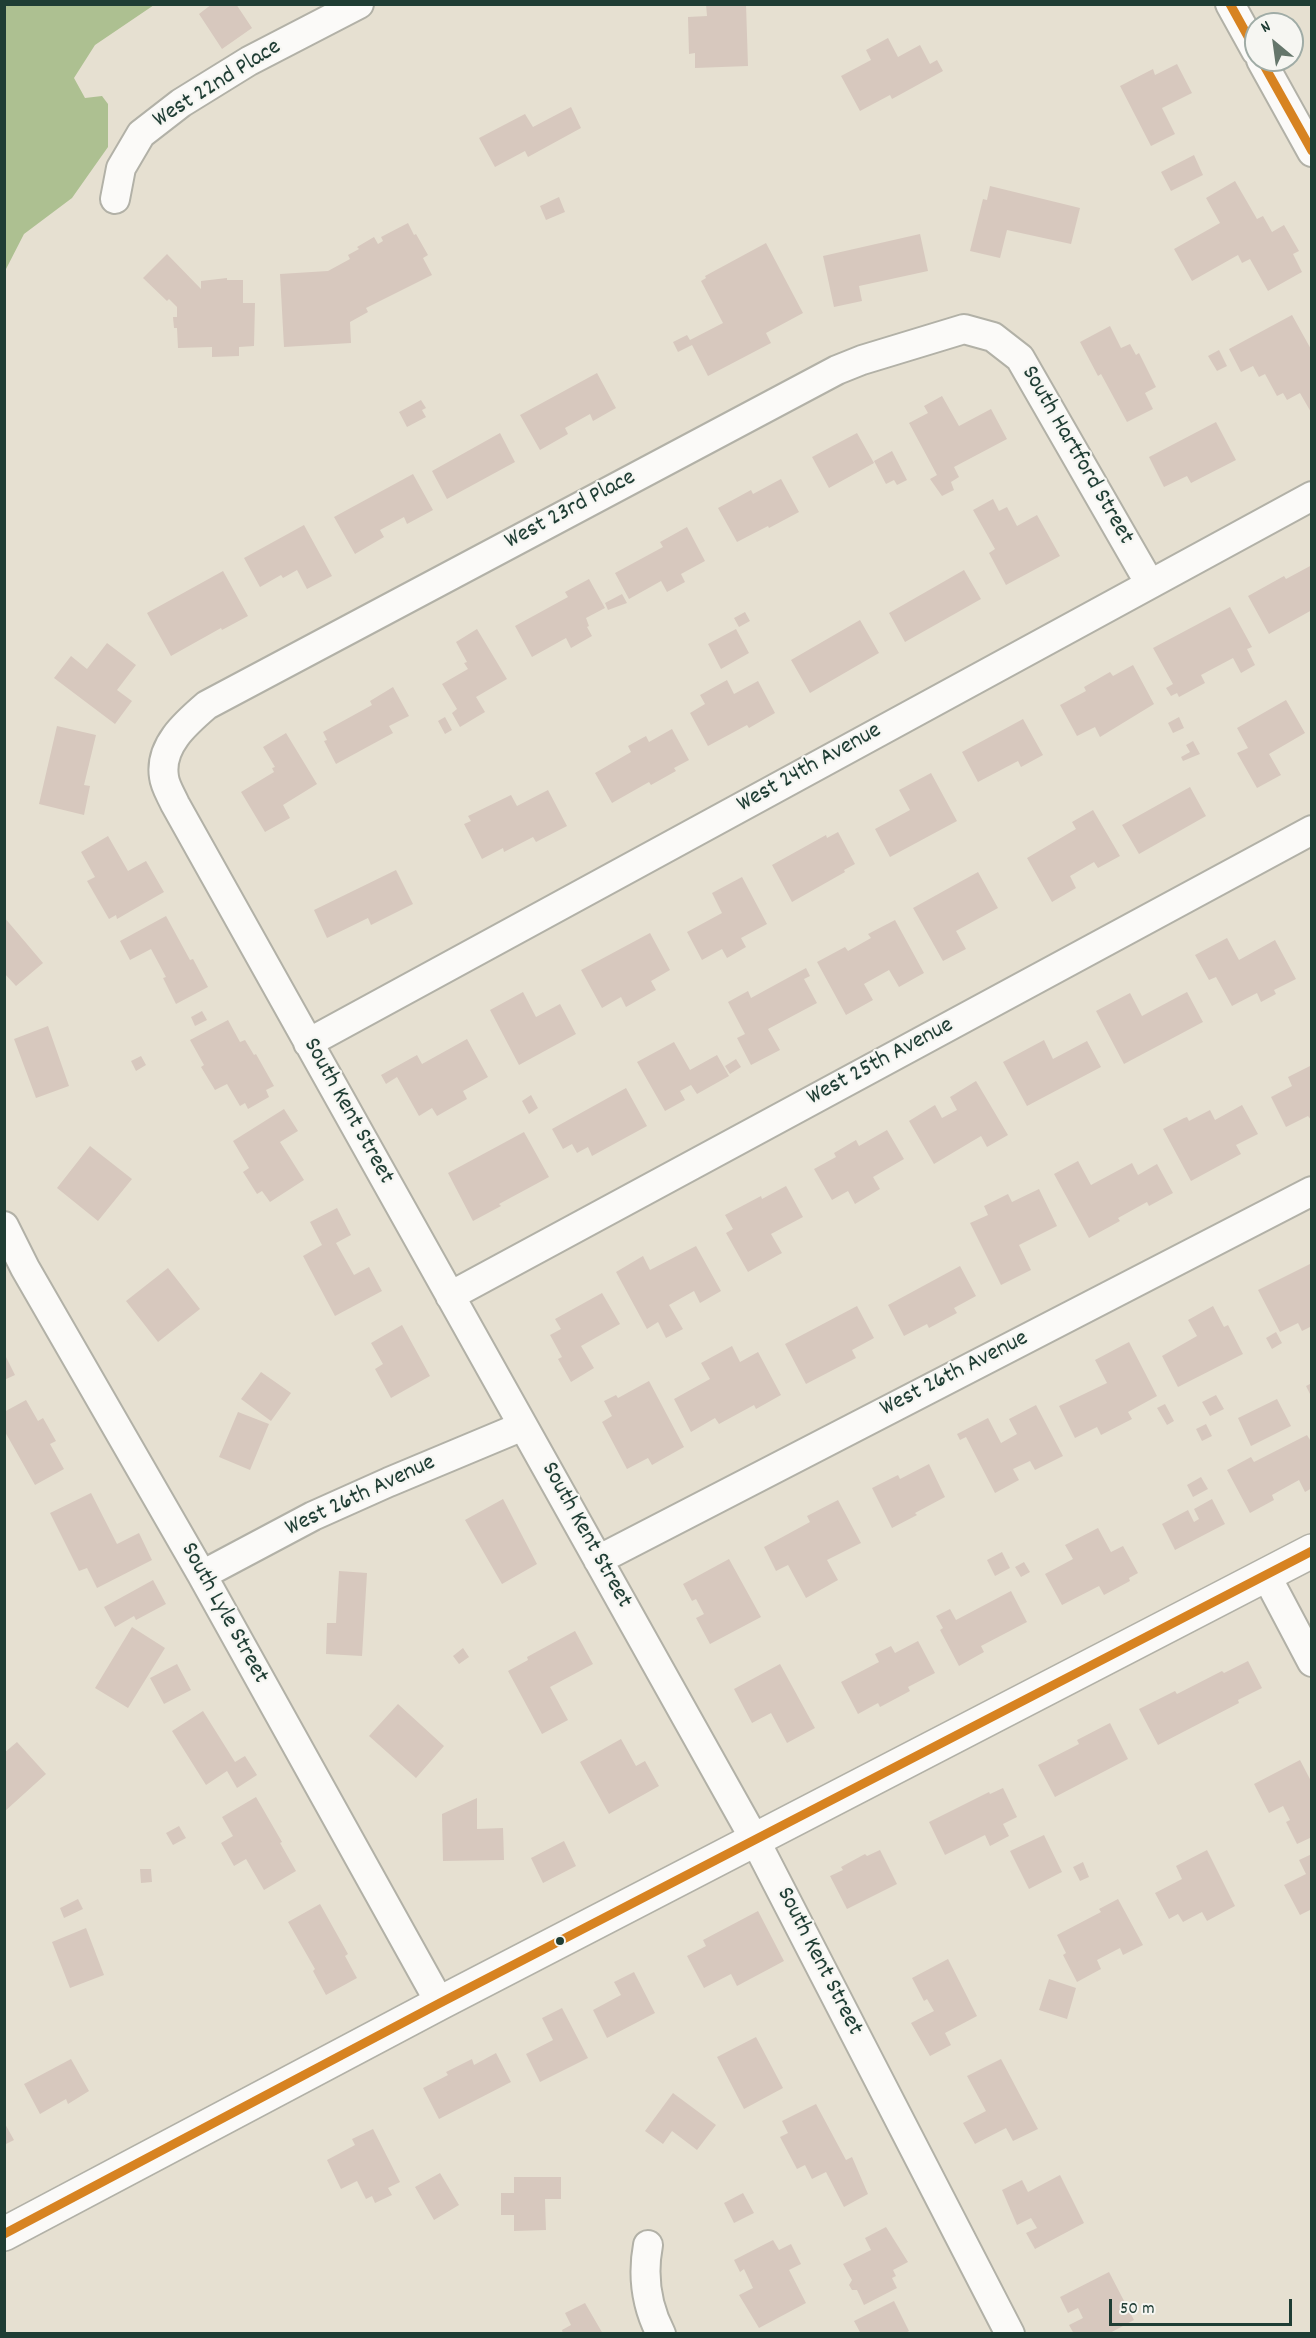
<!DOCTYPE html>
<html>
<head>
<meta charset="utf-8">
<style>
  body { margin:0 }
  #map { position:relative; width:1316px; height:2338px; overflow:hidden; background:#e6e0d1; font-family:Dekko,sans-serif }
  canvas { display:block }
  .frame { position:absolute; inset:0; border:6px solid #1f3d34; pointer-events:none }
  .north { position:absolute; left:1244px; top:12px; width:60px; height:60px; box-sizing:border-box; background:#f6f6f2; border:2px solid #a0aca6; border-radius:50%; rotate:331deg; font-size:16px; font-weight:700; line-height:24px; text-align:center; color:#1f3d34 }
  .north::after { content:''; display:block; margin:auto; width:21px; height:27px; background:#65766b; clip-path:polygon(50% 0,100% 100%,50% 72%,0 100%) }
  .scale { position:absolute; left:1109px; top:2299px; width:183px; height:27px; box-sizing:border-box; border:3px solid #1f3d34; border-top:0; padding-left:8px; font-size:18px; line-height:21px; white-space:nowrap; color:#1f3d34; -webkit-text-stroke:4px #f6f6f2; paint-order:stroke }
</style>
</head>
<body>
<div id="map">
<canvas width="1316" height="2338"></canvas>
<div class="frame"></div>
<div class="north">N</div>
<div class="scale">50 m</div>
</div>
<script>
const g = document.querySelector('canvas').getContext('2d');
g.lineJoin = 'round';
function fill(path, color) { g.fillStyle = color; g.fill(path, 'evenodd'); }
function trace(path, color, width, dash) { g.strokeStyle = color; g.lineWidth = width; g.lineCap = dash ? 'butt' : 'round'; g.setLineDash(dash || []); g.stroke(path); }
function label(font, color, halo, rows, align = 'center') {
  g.font = font + ' Dekko,sans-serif'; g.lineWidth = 4.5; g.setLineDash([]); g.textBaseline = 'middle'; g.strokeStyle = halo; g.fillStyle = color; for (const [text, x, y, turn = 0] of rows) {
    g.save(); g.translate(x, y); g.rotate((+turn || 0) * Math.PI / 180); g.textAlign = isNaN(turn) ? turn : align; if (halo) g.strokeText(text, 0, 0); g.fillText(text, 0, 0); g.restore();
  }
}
fill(new Path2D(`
  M5,4L154,5L95,45L74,78L85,98L102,96L108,104V147L72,198L24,234L5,271Z`), '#adc091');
fill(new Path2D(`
  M212,4H236L252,28L222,49L199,14Z
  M706,4H746L748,66L695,68V53L689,54L688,17L707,16Z
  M888,38L898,57L920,45L930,64L937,60L943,71L892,99L890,95L860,111L841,76L871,60L866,50Z
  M1177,64L1192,93L1162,108L1175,134L1151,146L1120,86L1153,69L1155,75Z
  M571,107L581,128L528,157L525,151L495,167L479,138L525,114L533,127Z
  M1194,155L1203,175L1171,191L1161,172Z
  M1235,181L1257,219L1263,216L1272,232L1284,225L1299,251L1293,254L1302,272L1268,291L1250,259L1242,263L1238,255L1192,281L1174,249L1220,223L1206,198Z
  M990,186L1080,208L1071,244L1007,230L1000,258L970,251L983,199L987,200Z
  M559,197L565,212L546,220L540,206Z
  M408,223L414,235L416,234L428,255L423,258L432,275L366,308L368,312L350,322L351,343L284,347L280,274L328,271L350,259L348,255L359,249L357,247L374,237L378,244L383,241L381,237Z
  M920,234L928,271L859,286L862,301L834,307L823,256Z
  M766,243L803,313L766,333L771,343L708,376L692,345L678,352L673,342L687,335L690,340L723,323L701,281L706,278L705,276Z
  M167,254L201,289V281L227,278V280H243V303H255L254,346L239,347V356L212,357V347L178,348L177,328H174L173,317H177V307L169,299L167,301L143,278Z
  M1292,315L1312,351V414L1300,393L1287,400L1283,393L1277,396L1265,374L1259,377L1253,366L1241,372L1229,349Z
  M1110,326L1121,348L1130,344L1136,355L1139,353L1156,387L1145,393L1153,409L1127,422L1101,374L1098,376L1080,342Z
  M1219,350L1227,366L1217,371L1208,356Z
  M597,373L616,408L593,421L590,414L565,428L568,434L540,450L520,415Z
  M942,396L959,426L991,409L1007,439L954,467L959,477L951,482L954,490L942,496L930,479L937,475L909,423L928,413L924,406Z
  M421,400L426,408L422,410L426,417L407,427L399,412Z
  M1216,422L1236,460L1191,483L1187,476L1164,487L1149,457Z
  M500,433L515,462L447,499L432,471Z
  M857,433L874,463L829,488L812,457Z
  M892,451L907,480L897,485L894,480L886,484L874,461Z
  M413,474L433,510L407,524L404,517L380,530L384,537L355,554L334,517Z
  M781,479L799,512L769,528L768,526L737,542L718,508L751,490L753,494Z
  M993,499L999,511L1007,507L1017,526L1037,515L1060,556L1006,585L989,553L995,549L973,510Z
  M304,525L332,576L307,589L297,570L283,578L281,575L260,587L244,558Z
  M687,527L705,561L681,574L685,582L667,592L661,581L629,599L615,573L663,547L660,542Z
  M1312,565V610L1269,634L1248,596L1284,576L1286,579Z
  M964,570L981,599L905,642L889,613Z
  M223,571L248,616L222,630L221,628L171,656L147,613Z
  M589,579L605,608L586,618L589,626L587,627L592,636L571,648L566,638L532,657L515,626L568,597L565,592Z
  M622,594L627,603L608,610L605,603Z
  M1230,607L1252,647L1247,649L1255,665L1241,673L1233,658L1201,675L1205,683L1179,697L1177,693L1171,696L1166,688L1173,684L1153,648Z
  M745,612L750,621L739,627L734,618Z
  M860,620L879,653L810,693L791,660Z
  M477,629L507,679L476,697L485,712L460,727L452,713L457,709L442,684L468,669L464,663L467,662L456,642Z
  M736,629L749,653L721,669L708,644Z
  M107,643L136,665L117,690L132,701L115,724L54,678L71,656L87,669Z
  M1133,665L1154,704L1100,737L1095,727L1077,736L1060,705L1086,691L1084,687L1110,672L1113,676Z
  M727,680L734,694L758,681L775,713L749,728L747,725L708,746L690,713L705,704L700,695Z
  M393,687L409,716L389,726L393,733L336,764L324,741L327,740L323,732L372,705L370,701Z
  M1286,700L1305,733L1269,754L1281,775L1257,788L1237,753L1248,748L1237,728Z
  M445,717L452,730L445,734L438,721Z
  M1179,717L1184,728L1173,733L1168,723Z
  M1023,719L1043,755L1021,767L1018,761L978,782L962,752Z
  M57,726L96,735L84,785L90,786L84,815L39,804Z
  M672,729L689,760L674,768L676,771L651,785L649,782L612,803L595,773L631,752L628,746L646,736L649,742Z
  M286,733L317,784L283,805L290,818L265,832L241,792L274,772L272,768L275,767L263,747Z
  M1193,741L1200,754L1183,761L1181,757L1190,752L1186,745Z
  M931,773L957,821L890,857L875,829L910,810L899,790Z
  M1190,787L1206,816L1139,854L1122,825Z
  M548,790L567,826L536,842L533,837L504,852L503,848L482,859L464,824L471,821L468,816L511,795L517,806Z
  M1093,810L1120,856L1098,868L1094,862L1070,876L1076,888L1052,902L1027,858L1076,829L1072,822Z
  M838,832L855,864L844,870L845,872L792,902L772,865L826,835L827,838Z
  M108,836L128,871L146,861L164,892L117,919L116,915L109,919L87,881L95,877L81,852Z
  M396,870L413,904L371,925L368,918L327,938L314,910Z
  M978,872L998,908L956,931L966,949L943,961L913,908Z
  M742,877L767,924L741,938L746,947L727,958L722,949L702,960L687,932L722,913L712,893Z
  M166,916L190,960L193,959L208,987L176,1004L163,978L166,977L151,949L130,960L120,941Z
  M4,917L43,963L16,986L4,973Z
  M895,920L924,973L899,987L889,970L864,984L873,1000L846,1015L817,962L845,947L848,951L871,938L868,934Z
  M650,933L670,970L651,981L656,990L626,1007L621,997L602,1008L581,970Z
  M1227,938L1239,960L1275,940L1296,979L1274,990L1276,994L1261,1002L1257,993L1232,1006L1216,977L1209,980L1195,955Z
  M806,968L810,976L804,979L817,1003L768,1029L780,1050L751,1065L737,1038L745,1034L728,1002L748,991L751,998Z
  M523,992L536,1017L560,1004L576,1034L519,1065L490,1010Z
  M1187,992L1203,1022L1124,1064L1096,1011L1130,993L1142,1016Z
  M202,1011L207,1020L195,1026L191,1017Z
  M228,1020L240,1042L245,1040L254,1055L256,1054L274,1086L266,1090L269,1097L248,1109L245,1103L240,1106L227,1084L215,1090L201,1067L204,1065L190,1040Z
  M48,1026L69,1086L36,1098L14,1039Z
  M467,1039L488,1077L463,1091L467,1099L437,1116L432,1108L419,1116L397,1077L386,1084L381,1075L417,1055L422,1064Z
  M1044,1040L1053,1059L1087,1041L1101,1067L1027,1106L1003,1062Z
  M674,1042L690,1070L717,1055L729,1076L697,1094L691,1085L680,1091L685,1100L665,1111L637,1062Z
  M141,1056L146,1065L136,1071L131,1061Z
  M736,1059L741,1067L730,1074L725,1066Z
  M1312,1065V1121L1308,1116L1286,1127L1271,1097L1292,1086L1288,1077Z
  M976,1081L1008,1135L987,1147L981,1136L934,1164L909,1121L935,1105L942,1118L957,1110L950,1097Z
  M626,1088L647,1126L592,1156L588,1147L577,1153L572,1144L563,1149L552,1129Z
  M531,1095L538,1108L529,1114L522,1101Z
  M1242,1105L1258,1134L1236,1145L1241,1154L1191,1181L1163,1129L1184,1118L1187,1117L1189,1121L1210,1110L1215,1120Z
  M284,1109L298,1131L280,1142L304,1180L270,1202L262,1191L257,1194L243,1172L249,1168L233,1141Z
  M887,1130L904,1159L873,1177L880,1189L855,1204L848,1191L832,1200L814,1169L836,1157L834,1153L856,1140L859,1146Z
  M524,1132L549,1177L499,1204L501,1206L473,1221L448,1173Z
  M90,1146L132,1179L98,1221L57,1188Z
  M1078,1161L1091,1185L1132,1163L1138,1175L1157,1164L1173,1193L1149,1206L1147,1202L1118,1218L1120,1221L1089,1238L1054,1174Z
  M786,1186L803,1217L771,1234L782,1253L748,1272L726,1233L733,1229L725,1215L761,1196L762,1199Z
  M1039,1189L1057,1226L1019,1245L1031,1270L1001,1285L970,1223L988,1215L984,1206L1008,1194L1012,1202Z
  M337,1208L351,1235L336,1243L354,1275L369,1267L382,1291L335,1316L303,1256L322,1245L310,1222Z
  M696,1246L721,1291L700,1303L694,1291L669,1305L683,1329L666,1338L658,1322L647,1329L616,1272L643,1256L650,1270Z
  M1312,1263V1314L1310,1315L1312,1326L1302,1331L1298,1323L1280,1332L1258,1290Z
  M960,1266L976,1296L954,1308L957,1313L929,1328L927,1324L904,1336L888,1305Z
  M168,1268L200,1309L158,1342L126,1301Z
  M602,1293L620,1324L581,1346L594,1368L571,1382L558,1359L562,1357L550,1335L561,1329L555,1319Z
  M857,1306L874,1338L852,1350L856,1358L806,1384L785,1344Z
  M1213,1306L1224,1327L1228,1325L1243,1354L1178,1387L1162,1356L1197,1336L1188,1320Z
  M402,1325L430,1376L391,1398L375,1369L383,1364L371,1343Z
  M1276,1332L1282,1343L1272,1349L1266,1338Z
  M1129,1342L1157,1396L1128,1412L1132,1419L1101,1435L1097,1427L1075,1438L1059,1406L1107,1383L1095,1360Z
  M732,1346L740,1362L758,1352L781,1395L756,1409L754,1405L719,1424L715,1418L691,1432L674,1399L710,1379L701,1363Z
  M4,1353L15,1375L4,1380Z
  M261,1372L291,1393L271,1421L241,1399Z
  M649,1381L684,1447L652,1465L648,1458L627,1469L602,1422L612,1416L604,1401L616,1395L618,1398Z
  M1312,1383V1398L1306,1386Z
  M1216,1395L1224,1409L1210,1416L1202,1402Z
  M1277,1399L1291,1426L1251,1446L1238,1418Z
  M26,1400L38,1421L43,1418L56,1441L50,1444L64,1469L35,1485L4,1430V1412Z
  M1165,1404L1174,1421L1167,1425L1157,1408Z
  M1036,1405L1063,1456L1035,1470L1030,1461L1013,1469L1019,1480L995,1493L966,1437L960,1440L957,1434L988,1418L1001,1443L1017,1434L1009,1419Z
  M238,1412L269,1424L250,1470L219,1457Z
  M1206,1424L1212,1436L1202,1441L1196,1429Z
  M1307,1435L1312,1443V1488L1305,1492L1299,1480L1272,1495L1274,1500L1250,1513L1227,1470L1251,1457L1254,1462Z
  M929,1464L945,1497L915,1513L917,1515L892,1528L872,1488L898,1475L900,1479Z
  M1201,1477L1208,1489L1193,1497L1187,1485Z
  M91,1493L117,1544L139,1533L152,1560L97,1588L87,1568L79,1571L50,1513Z
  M503,1499L537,1564L502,1584L465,1520Z
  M1212,1499L1225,1524L1175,1550L1162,1524L1188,1510L1194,1522L1199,1519L1194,1509Z
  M838,1500L861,1543L827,1560L838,1580L806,1598L788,1565L776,1571L764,1547L810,1522L807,1516Z
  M1098,1528L1111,1552L1123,1546L1138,1573L1129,1578L1130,1581L1104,1595L1099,1586L1062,1605L1045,1574L1073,1559L1065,1545Z
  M1002,1552L1010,1568L995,1576L987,1560Z
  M729,1559L761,1617L710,1644L696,1618L704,1614L696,1599L692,1601L683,1584Z
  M1024,1562L1030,1572L1021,1577L1015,1567Z
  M339,1571L367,1573L362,1656L326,1654L327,1623H336Z
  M153,1580L166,1604L136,1620L134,1616L115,1627L104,1607Z
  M1011,1591L1027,1622L981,1646L984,1652L959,1666L940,1630L943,1628L936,1616L950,1609L956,1620Z
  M132,1627L165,1648L128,1708L95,1688Z
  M575,1631L593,1664L550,1687L568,1720L542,1734L508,1671L528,1660L527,1657Z
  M918,1641L935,1673L908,1687L910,1691L880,1707L878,1703L858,1714L841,1682L879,1662L875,1654L891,1646L895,1653Z
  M463,1648L469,1657L459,1664L453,1656Z
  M1248,1661L1262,1688L1238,1700L1239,1703L1158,1745L1139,1709L1175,1691L1177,1694L1222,1671L1224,1673Z
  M177,1664L191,1690L164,1704L150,1678Z
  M780,1664L815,1728L787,1743L771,1713L752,1723L734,1689Z
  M398,1704L444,1746L416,1778L369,1736Z
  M203,1711L235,1762L245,1756L257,1775L237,1788L227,1771L206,1785L172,1731Z
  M1110,1723L1128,1759L1055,1797L1038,1765L1079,1744L1077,1740Z
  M621,1739L636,1766L645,1761L659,1786L609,1814L580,1762Z
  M17,1742L46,1774L4,1812V1753Z
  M1300,1760L1312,1783V1837L1297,1844L1286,1822L1290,1820L1283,1806L1269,1813L1254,1784Z
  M1003,1788L1017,1817L1003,1824L1009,1836L990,1846L985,1835L945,1855L929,1822L989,1792L990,1794Z
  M256,1797L282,1842L280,1843L296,1871L264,1890L246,1859L234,1866L221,1843L233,1836L222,1817Z
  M477,1798V1829L503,1828L504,1860L443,1861L442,1814Z
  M179,1826L186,1838L173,1845L166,1833Z
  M1044,1835L1062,1872L1029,1889L1010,1851Z
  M564,1841L576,1866L543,1883L531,1858Z
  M880,1850L897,1884L847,1909L830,1876L843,1870L841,1867L865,1854L867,1856Z
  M1207,1850L1235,1906L1207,1921L1202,1912L1183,1922L1178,1914L1169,1919L1155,1893L1182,1879L1176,1866Z
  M1312,1854V1909L1300,1915L1284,1885L1306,1874L1299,1860Z
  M1083,1862L1089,1877L1080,1881L1073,1867Z
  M140,1869H151L152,1882L141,1883Z
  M78,1899L83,1909L64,1918L60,1908Z
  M1118,1899L1143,1945L1123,1955L1120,1948L1097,1960L1101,1969L1077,1982L1063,1955L1066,1953L1057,1935L1101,1912L1099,1909Z
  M320,1904L348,1954L345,1956L357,1978L326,1995L313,1971L315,1969L288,1922Z
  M758,1911L784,1961L737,1986L731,1974L704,1988L687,1956L706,1946L703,1940Z
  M86,1928L104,1975L70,1988L52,1942Z
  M948,1959L977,2016L945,2033L951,2045L930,2056L911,2023L934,2011L927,1999L924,2001L912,1978Z
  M634,1972L655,2013L607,2038L593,2010L621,1995L614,1982Z
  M1049,1979L1076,1988L1067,2019L1039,2010Z
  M562,2008L588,2058L540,2082L526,2054L553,2040L542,2018Z
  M756,2037L783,2088L744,2109L717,2057Z
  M496,2053L511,2082L439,2119L423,2088L448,2075L446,2072L472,2059L474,2065Z
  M71,2059L89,2091L68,2104L66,2099L40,2114L24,2084Z
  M1001,2059L1038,2129L1013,2141L1006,2128L975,2144L963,2123L986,2111L967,2076Z
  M673,2093L716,2125L697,2150L672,2131L663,2144L645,2131Z
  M816,2104L846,2160L852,2157L868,2194L844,2207L826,2172L812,2179L805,2165L797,2169L780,2137L788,2133L782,2121Z
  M4,2122L14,2140L4,2145Z
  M373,2129L400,2182L388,2188L392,2195L375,2203L372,2196L366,2199L357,2181L341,2189L327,2160L355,2145L352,2139Z
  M440,2173L459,2205L434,2220L415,2187Z
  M1060,2175L1084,2223L1035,2249L1026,2233L1037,2228L1031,2218L1017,2225L1002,2190L1022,2180L1028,2192Z
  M514,2177H561V2199H545L546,2230L514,2231V2215H501V2193H514Z
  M743,2193L754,2213L734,2223L724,2203Z
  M886,2227L908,2262L893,2270L896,2276L892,2278L897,2288L864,2305L857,2290H852L849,2285L852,2280L843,2264L871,2250L865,2238Z
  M773,2240L779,2250L791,2244L801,2264L789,2270L806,2303L759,2328L739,2295L753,2288L744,2269L740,2272L734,2260Z
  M1109,2272L1134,2320L1108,2334H1074L1069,2325L1083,2318L1078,2308L1068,2313L1060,2297Z
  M894,2301L909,2331L904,2334H861L854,2321Z
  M585,2303L603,2334H563L562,2330L571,2325L565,2313Z`), '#d7c8be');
const minor = new Path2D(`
  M1230,4L1256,51
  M1261,60L1312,152
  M115,199L121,168L141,134L181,103L249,61L359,4
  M308,1043L1312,496
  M4,1226L25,1268L202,1575L440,2003
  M450,1296L1312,830
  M598,1560L1312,1191
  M202,1575L313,1516L389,1482L523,1426
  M1266,1575L1312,1662
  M648,2245C642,2277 646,2305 661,2334
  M1010,2334L755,1840L175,804C171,795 165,786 164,777C159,746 186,723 207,705L837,370L862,360L964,329L993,337L1020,358L1150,584`);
const major = new Path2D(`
  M4,2234L440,2003L1312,1551`);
trace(minor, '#b2b1a7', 32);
trace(major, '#b2b1a7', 36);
trace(minor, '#fbfaf8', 28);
trace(major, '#fbfaf8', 33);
trace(new Path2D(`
  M1230,4L1256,51
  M1261,60L1312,151
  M4,2234L440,2003L1312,1551`), '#d78321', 9);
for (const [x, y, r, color] of [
  [560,1941,5,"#1f3d34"]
]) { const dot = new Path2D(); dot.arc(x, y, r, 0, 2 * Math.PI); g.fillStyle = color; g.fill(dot); trace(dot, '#f6f6f2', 2); }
label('24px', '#1f3d34', '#f6f6f2', [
  ["West 22nd Place",218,85,-32],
  ["South Hartford Street",1076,456,60],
  ["West 23rd Place",571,511,-28],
  ["West 24th Avenue",810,769,-29],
  ["West 25th Avenue",881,1063,-28],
  ["South Kent Street",347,1112,61],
  ["West 26th Avenue",955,1375,-27],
  ["West 26th Avenue",361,1497,-25],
  ["South Kent Street",585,1536,61],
  ["South Lyle Street",223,1614,61],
  ["South Kent Street",818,1962,63]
]);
</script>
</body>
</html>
